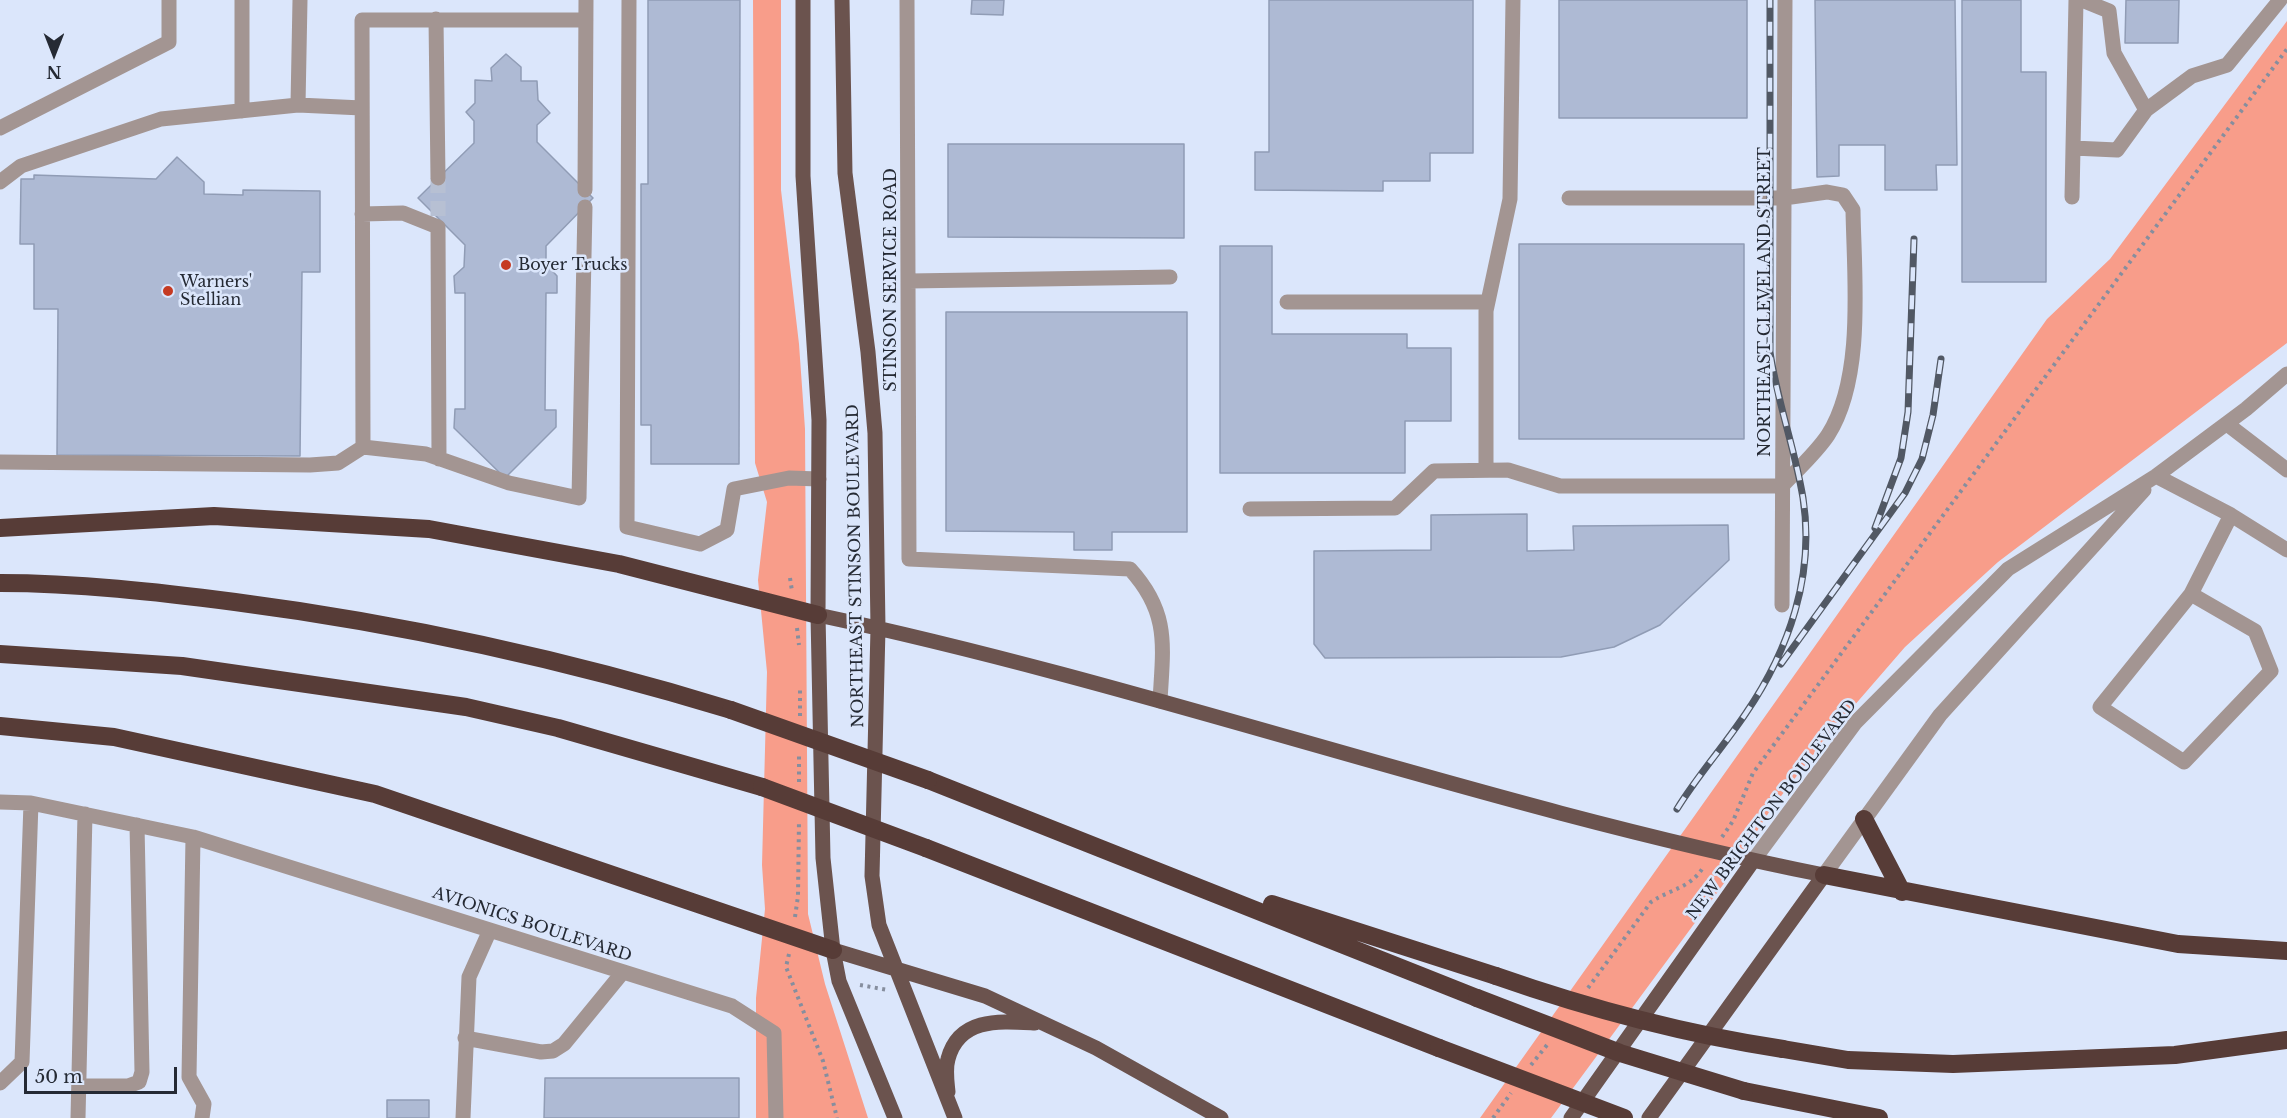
<!DOCTYPE html>
<html>
<head>
<meta charset="utf-8">
<style>
  body { margin:0 }
  #map { position:relative; width:2287px; height:1118px; overflow:hidden; background:#dbe6fb; font-family:"Libre Baskerville",serif }
  canvas { display:block }
  .north { position:absolute; left:24px; top:24px; width:60px; height:60px; -webkit-text-stroke:4px #dbe6fb; paint-order:stroke; rotate:180deg; font-size:16px; font-weight:700; line-height:24px; text-align:center; color:#252a34 }
  .north::after { content:''; display:block; margin:auto; width:21px; height:27px; background:#252a34; clip-path:polygon(50% 0,100% 100%,50% 72%,0 100%) }
  .scale { position:absolute; left:24px; top:1067px; width:153px; height:27px; box-sizing:border-box; border:3px solid #252a34; border-top:0; padding-left:8px; font-size:18px; line-height:21px; white-space:nowrap; color:#252a34; -webkit-text-stroke:4px #dbe6fb; paint-order:stroke }
</style>
</head>
<body>
<div id="map">
<canvas width="2287" height="1118"></canvas>
<div class="north">N</div>
<div class="scale">50 m</div>
</div>
<script>
const g = document.querySelector('canvas').getContext('2d');
g.lineJoin = 'round';
function fill(path, color) { g.fillStyle = color; g.fill(path, 'evenodd'); }
function trace(path, color, width, dash) { g.strokeStyle = color; g.lineWidth = width; g.lineCap = dash ? 'butt' : 'round'; g.setLineDash(dash || []); g.stroke(path); }
function label(font, color, halo, rows, align = 'center') {
  g.font = font + ' "Libre Baskerville",serif'; g.lineWidth = 5; g.setLineDash([]); g.textBaseline = 'middle'; g.strokeStyle = halo; g.fillStyle = color; for (const [text, x, y, turn = 0] of rows) {
    g.save(); g.translate(x, y); g.rotate((+turn || 0) * Math.PI / 180); g.textAlign = isNaN(turn) ? turn : align; if (halo) g.strokeText(text, 0, 0); g.fillText(text, 0, 0); g.restore();
  }
}
fill(new Path2D(`
  M753,0H781V190L799,344L805,429L808,914L825,984L868,1118H756V998L765,909L762,865L767,672L758,580L767,502L755,463Z
  M2287,21V343L1998,562L1905,647L1827,737L1771,809L1725,882L1551,1118H1480L2047,319L2110,259Z`), '#f89d8a');
const building = new Path2D(`
  M648,0H740L739,464H651V425H641V184H648Z
  M972,0H1004L1003,15L971,14Z
  M1269,0H1473V153H1430V181H1383V191L1255,190V152H1269Z
  M1559,0H1747V118H1559Z
  M1815,0H1955L1957,165H1936L1937,190H1885V145H1839V176L1817,177Z
  M1962,0H2021V72H2046V282H1962Z
  M2126,0H2179L2178,43H2125Z
  M506,54L521,67V81H537L538,100L550,113L537,125V142L593,198L546,246V264L557,276V293H546L545,410H556V427L505,478L454,428L455,409H465V293H455L454,276L464,267L465,245L418,198L474,143V121L466,112L475,103V80L492,81L491,68Z
  M948,144H1184V238L948,237Z
  M177,157L204,182V194L243,195V190L320,191V272H302L300,456L57,455L58,309H34V244H20L21,179H34V175L156,179Z
  M1519,244H1744V439H1519Z
  M1220,246H1272V334H1407V348H1451V421H1405V473H1220Z
  M946,312H1187V532H1112V550H1074V532L946,531Z
  M1527,514V551L1574,550L1573,526L1728,525L1729,560L1660,625L1614,647L1561,657L1325,658L1314,644V551L1431,550V515Z
  M545,1078H739V1118H544Z
  M387,1100H429V1118H387Z`);
fill(building, '#aebad4');
trace(building, '#909cb5', 1.5);
trace(new Path2D(`
  M438,178V218`), '#b7c0d3', 15, [15, 8]);
trace(new Path2D(`
  M790,578L792,591
  M797,628L799,645
  M800,716V688
  M799,782V754
  M1722,837L1733,821L1753,773L2287,49
  M795,917L798,896L799,820
  M789,954L786,967L823,1061L837,1118
  M860,985L888,990
  M1588,988L1651,902C1672,888 1690,889 1704,866
  M1531,1065L1547,1045
  M1493,1118L1511,1093`), '#868e9e', 4, [3, 4.5]);
trace(new Path2D(`
  M242,0V111
  M629,0L627,527L700,544L727,530L734,489L789,478L819,479
  M907,0L909,559L1130,569C1170,613 1163,646 1160,701
  M2082,0L2109,11L2114,53L2146,110L2192,76L2227,65L2280,0
  M436,19L438,178
  M298,105L362,108
  M0,128L169,42V0
  M2073,148L2117,150L2146,110
  M0,182L21,166L161,119L298,105L300,0
  M585,190L586,0
  M2072,197L2076,0
  M585,207L579,498L509,483L426,454L363,447L362,20H586
  M362,214L403,213L438,227L439,459
  M909,281L1170,277
  M1287,302H1488
  M2227,424L2287,470
  M0,462L310,465L338,463L363,447
  M1486,470V311L1510,199L1513,0
  M2156,476L2231,515L2287,550
  M1250,509L1395,508L1434,471L1508,470L1560,486H1782C1797,470 1816,453 1828,435C1865,377 1854,276 1853,210L1843,195L1827,192L1784,198H1569
  M2191,594L2255,631L2271,671L2184,762L2100,707L2191,594L2231,515
  M1782,605L1785,0
  M0,802L31,803L193,837L732,1006L774,1033L776,1118
  M193,837L189,1077L204,1104L202,1118
  M1753,861L1855,723L2008,569L2156,476L2246,409L2287,374
  M1824,875L1940,715L2144,490
  M465,1038L541,1052L553,1051L564,1044L623,972
  M0,1083L22,1062L31,803
  M79,1086H128L139,1082L142,1072L137,825
  M78,1118L85,814
  M463,1118L469,977L490,930`), '#a39592', 15);
trace(new Path2D(`
  M803,0V176L819,420L818,615L823,858L833,950L839,981L895,1118
  M842,0L845,173L868,352L875,433L878,628L872,876L879,925L955,1118
  M818,615C1157,687 1484,807 1824,875L1649,1118
  M833,950L985,996L1096,1048L1221,1118
  M948,1092C947,1082 945,1069 948,1059C959,1017 1000,1021 1035,1023
  M1571,1118L1753,861`), '#6b534e', 15);
trace(new Path2D(`
  M0,528L214,516L429,529L619,564L818,615
  M0,583C78,583 158,592 235,602C404,624 568,660 731,710
  M0,654L182,666L466,707L558,728L762,787
  M0,726L114,737L375,794L833,950
  M928,780L1477,998
  M1864,819L1902,892
  M926,848L1439,1048
  M1824,875L2178,944L2287,951
  M1272,904L1496,976
  M1783,1049L1848,1060L1953,1064L2175,1055L2287,1040
  M1744,1091L1879,1118`), '#573c37', 18);
const rail = new Path2D(`
  M1875,528L1901,458L1908,412L1914,239
  M1781,664L1905,493L1922,459L1933,415L1941,359
  M1677,809C1698,775 1724,746 1746,713C1789,650 1815,575 1803,498C1795,449 1777,401 1770,352V0`);
trace(rail, '#515864', 7);
trace(rail, '#dbe6fb', 4.5, [14]);
trace(new Path2D(`
  M731,710L928,780
  M762,787L926,848
  M1496,976C1590,1009 1684,1034 1783,1049
  M1477,998L1620,1053L1744,1091
  M1439,1048L1624,1118`), '#573c37', 18);
for (const [x, y, r, color] of [
  [506,265,6,"#c53a22"],
  [168,291,6,"#c53a22"]
]) { const dot = new Path2D(); dot.arc(x, y, r, 0, 2 * Math.PI); g.fillStyle = color; g.fill(dot); trace(dot, '#dbe6fb', 2); }
label('16px', '#252a34', '#dbe6fb', [
  ["Boyer Trucks",518,265],
  ["Warners'",180,282],
  ["Stellian",180,300]
], 'left');
label('16px', '#252a34', '#dbe6fb', [
  ["STINSON SERVICE ROAD",891,280,-90],
  ["NORTHEAST CLEVELAND STREET",1765,302,-90],
  ["NORTHEAST STINSON BOULEVARD",856,566,-91],
  ["NEW BRIGHTON BOULEVARD",1772,810,-53],
  ["AVIONICS BOULEVARD",532,925,18]
]);
</script>
</body>
</html>
